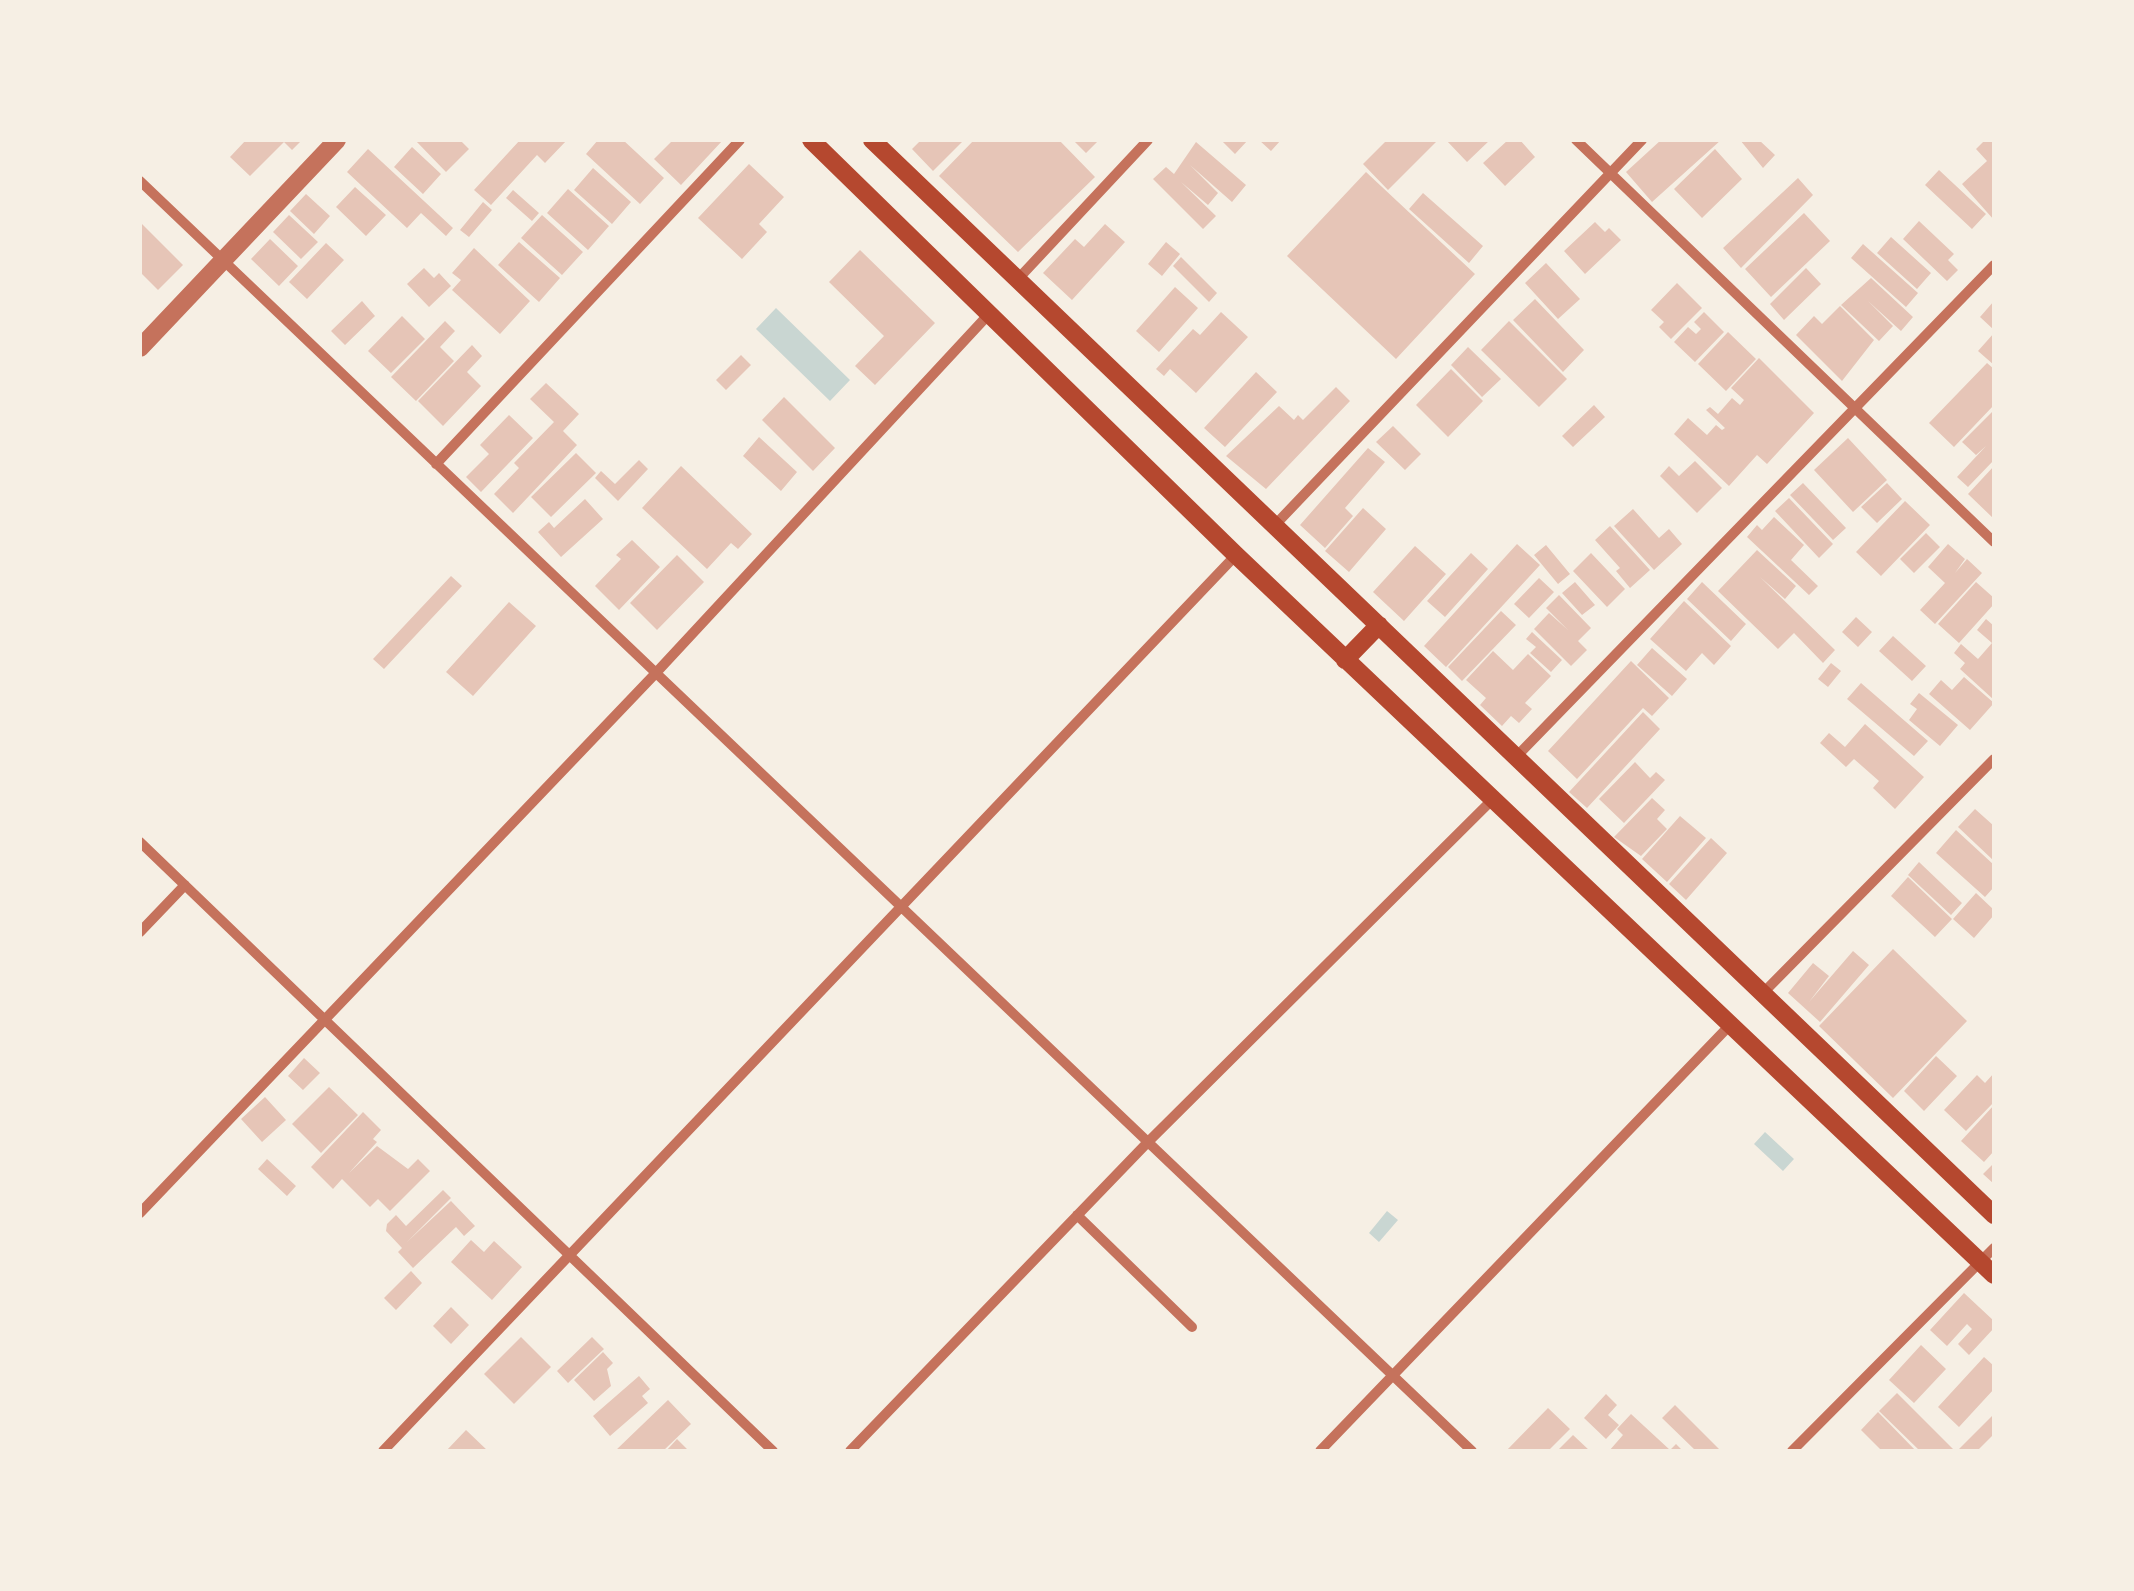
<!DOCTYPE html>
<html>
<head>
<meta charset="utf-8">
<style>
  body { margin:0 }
  #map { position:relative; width:2134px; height:1591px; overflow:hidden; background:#f6efe4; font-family:Barlow,sans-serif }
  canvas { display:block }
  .frame { position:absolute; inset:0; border:142px solid #f6efe4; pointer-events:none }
</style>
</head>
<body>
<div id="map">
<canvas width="2134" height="1591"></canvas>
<div class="frame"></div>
</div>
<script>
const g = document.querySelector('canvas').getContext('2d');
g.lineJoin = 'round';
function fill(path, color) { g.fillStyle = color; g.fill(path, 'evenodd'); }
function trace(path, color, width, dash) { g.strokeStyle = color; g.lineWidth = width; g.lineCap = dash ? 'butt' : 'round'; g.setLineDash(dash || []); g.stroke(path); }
fill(new Path2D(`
  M776,308L850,380L830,401L756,329Z
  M1765,1132L1794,1159L1783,1171L1754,1144Z
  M1387,1211L1398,1220L1379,1242L1369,1233Z`), '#c9d6d2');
fill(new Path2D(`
  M246,140H302L292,150L284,142L250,176L230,157Z
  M415,140H460L469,149L446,172Z
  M520,140H567L545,163L537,155L491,205L474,190Z
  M598,140H623L664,178L640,204L586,154Z
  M673,140H723L681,185L654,159Z
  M921,140H964L933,171L912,149Z
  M974,140H1059L1095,177L1018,252L939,176Z
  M1073,140H1099L1086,153Z
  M1221,140H1248L1235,154Z
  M1259,140H1281L1271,151Z
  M1387,140H1438L1388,190L1363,164Z
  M1446,140H1490L1467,162Z
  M1508,140H1520L1535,157L1505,186L1483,163Z
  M1661,140H1721L1652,202L1626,172Z
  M1740,140H1759L1775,155L1763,168Z
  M1985,140H1994V220L1962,184L1987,161L1976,149Z
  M1196,142L1246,185L1232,202L1190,165L1218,193L1208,205L1181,182L1216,216L1203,229L1153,179L1166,167L1174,174Z
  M412,147L441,174L423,194L394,167Z
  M368,149L453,228L446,236L421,213L407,228L347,172Z
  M1715,149L1742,179L1702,218L1674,189Z
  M749,164L784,197L759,224L767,232L742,259L698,218Z
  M593,168L631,202L612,224L574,190Z
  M1939,170L1986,214L1972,229L1925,185Z
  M1366,172L1475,274L1396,359L1287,256Z
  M1798,178L1813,195L1741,268L1723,248Z
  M355,187L386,215L366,236L336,207Z
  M568,189L609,226L588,250L547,213Z
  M513,190L539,213L532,221L506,198Z
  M1423,193L1483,246L1469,263L1409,209Z
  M306,194L330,216L314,234L290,211Z
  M483,202L492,210L469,237L460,230Z
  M1804,213L1830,241L1771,297L1745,269Z
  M289,215L318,242L301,259L273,232Z
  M542,215L583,252L562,275L521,238Z
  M1919,221L1954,254L1948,260L1958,270L1947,281L1903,239Z
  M140,222L183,265L158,290L140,272Z
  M1595,222L1605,232L1609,228L1621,240L1585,274L1564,251Z
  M1105,224L1125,242L1072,300L1043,273L1075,239L1084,247Z
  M1891,237L1931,273L1917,289L1877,253Z
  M270,239L298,266L279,286L251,259Z
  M519,242L560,278L539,302L498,265Z
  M1166,242L1180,254L1162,276L1148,264Z
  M326,243L344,260L307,299L289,282Z
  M1863,244L1918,293L1906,307L1851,258Z
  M474,248L530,301L500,334L452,290L461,280L452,273Z
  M860,250L935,323L875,385L855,366L884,336L829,282Z
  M1181,257L1217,293L1209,302L1173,266Z
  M1546,263L1580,299L1558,319L1525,283Z
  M424,268L434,278L439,273L451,286L429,307L407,284Z
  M1806,268L1821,284L1784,320L1770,304Z
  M1871,278L1913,317L1901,331L1868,301L1893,326L1879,341L1841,305Z
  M1677,283L1702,308L1671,339L1659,327L1664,322L1651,310Z
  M1175,287L1198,308L1159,352L1136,331Z
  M1535,299L1584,350L1563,372L1513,320Z
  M362,301L375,316L345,345L331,331Z
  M1994,301V330L1980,317Z
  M1840,306L1874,340L1842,381L1796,335L1814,316L1822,324Z
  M1221,312L1248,337L1196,393L1170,369L1164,376L1156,369L1193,329L1200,335Z
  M1704,312L1724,332L1695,362L1674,342L1688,327L1696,334L1701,329L1694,322Z
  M402,316L425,339L391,373L368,351Z
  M445,321L455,331L440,347L454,361L416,401L391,377Z
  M1509,321L1567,379L1539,407L1481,350Z
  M1728,332L1756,359L1726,391L1698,364Z
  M1994,333V365L1978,351Z
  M472,345L482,356L467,372L481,386L443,426L418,401Z
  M1468,347L1501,379L1482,397L1451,365Z
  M741,355L751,365L726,390L716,380Z
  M1759,358L1814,413L1767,464L1757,455L1729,486L1674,434L1688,418L1707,435L1716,425L1722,430L1725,428L1706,410L1710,407L1718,414L1732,398L1740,405L1744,400L1731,388Z
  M1987,363L1994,369V405L1954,447L1929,423Z
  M1451,369L1483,401L1448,437L1416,405Z
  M1256,372L1277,392L1225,447L1204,428Z
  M546,383L579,414L563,431L577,445L513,513L494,494L519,468L514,463L554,422L530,399Z
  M1336,387L1350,401L1266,489L1226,456L1279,406L1294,420L1298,415L1303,420Z
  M784,397L835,448L813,471L762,420Z
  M1594,405L1605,417L1573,447L1562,436Z
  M1994,410V460L1968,487L1957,477L1986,446L1976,455L1962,442Z
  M509,415L533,438L481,492L466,477L489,454L480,445Z
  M1393,426L1421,454L1405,470L1376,442Z
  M759,437L797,472L781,491L743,456Z
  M1848,438L1887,480L1853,512L1814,470Z
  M1368,448L1385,462L1345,508L1353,516L1325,548L1300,525Z
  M576,453L596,473L551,517L531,497Z
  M639,460L648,469L618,501L595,478L601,471L615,484Z
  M1695,461L1722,488L1697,513L1660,476L1669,466L1679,476Z
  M681,466L752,534L738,549L731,543L707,569L642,508Z
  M1994,466V519L1968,494Z
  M1803,483L1846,528L1833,540L1790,495Z
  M1887,483L1902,499L1877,523L1861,507Z
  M1789,498L1833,544L1819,558L1775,511Z
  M585,499L603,519L561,557L538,532L549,522L554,528Z
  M1905,501L1930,525L1881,576L1856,552Z
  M1363,508L1386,529L1349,572L1325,551Z
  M1633,509L1659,538L1669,529L1682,544L1654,570L1614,526Z
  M1774,517L1804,545L1791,560L1818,586L1809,595L1747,537L1757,525L1762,530Z
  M1610,526L1650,570L1630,588L1616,571L1620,568L1595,540Z
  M1926,533L1940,547L1914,573L1900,559Z
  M632,540L660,567L619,610L595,586L621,559L616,555Z
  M1517,544L1540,565L1446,667L1424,646Z
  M1948,544L1965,559L1955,573L1967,559L1982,573L1935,624L1920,610L1945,583L1928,567Z
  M1546,545L1570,574L1558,584L1534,555Z
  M1415,546L1446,574L1404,621L1373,592Z
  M1757,550L1796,586L1785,599L1760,577L1835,650L1823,663L1794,633L1778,649L1718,591Z
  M1471,553L1488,569L1445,617L1427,601Z
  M1591,553L1625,589L1607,607L1573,571Z
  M677,555L704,582L657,630L630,603Z
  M451,576L462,586L384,669L373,659Z
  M1539,578L1554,592L1529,618L1514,604Z
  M1575,582L1595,605L1582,615L1562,593Z
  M1702,582L1746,624L1731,641L1687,599Z
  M1976,582L1994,598V604L1959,643L1938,624Z
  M1559,595L1591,628L1578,641L1587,650L1571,666L1534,629L1549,613L1568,630L1546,608Z
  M1684,601L1731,646L1714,665L1702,653L1686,671L1650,639Z
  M509,602L536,626L473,696L446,672Z
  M1501,611L1516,625L1462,681L1448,667Z
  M1856,617L1872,632L1858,647L1842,632Z
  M1986,619L1994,626V700L1960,669L1965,663L1954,653L1961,644L1978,659L1992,643L1977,630Z
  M1532,632L1562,660L1551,672L1530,653L1536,647L1526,639Z
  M1893,636L1926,666L1912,681L1879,651Z
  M1652,648L1687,679L1672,696L1637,665Z
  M1493,651L1513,670L1528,654L1551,676L1525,703L1532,709L1519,723L1511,716L1502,726L1480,705L1486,698L1466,680Z
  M1631,661L1669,698L1652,716L1643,708L1577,779L1548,751Z
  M1831,663L1841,671L1828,687L1818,679Z
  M1964,677L1994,703L1970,730L1929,694L1941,680L1952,690Z
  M1861,683L1928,741L1914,756L1847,699Z
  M1919,693L1958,725L1940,746L1909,720L1917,709L1910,704Z
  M1643,712L1660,729L1587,808L1569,792Z
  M1865,724L1924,777L1895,809L1873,788L1879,781L1854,759L1846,767L1820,743L1829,733L1845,747Z
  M1635,762L1650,778L1656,772L1665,780L1624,823L1599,799Z
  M1652,798L1665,810L1657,819L1667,829L1641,856L1614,837Z
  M1975,809L1994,826V861L1958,827Z
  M1680,816L1706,838L1667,882L1642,859Z
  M1956,830L1994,865V887L1985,897L1936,853Z
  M1711,838L1727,853L1686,900L1669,884Z
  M1919,862L1962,903L1951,915L1908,875Z
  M1908,877L1952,919L1935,937L1891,896Z
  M1976,893L1994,910V915L1974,938L1953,919Z
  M1893,949L1967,1021L1893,1098L1819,1026Z
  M1853,951L1869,965L1820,1022L1788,993L1813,963L1829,976L1809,1002Z
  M1936,1056L1957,1076L1924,1111L1904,1091Z
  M304,1058L320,1073L303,1090L288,1076Z
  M1994,1073V1102L1966,1131L1944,1110L1977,1075L1985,1083Z
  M329,1087L358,1115L321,1153L292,1124Z
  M265,1097L286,1120L262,1142L241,1119Z
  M1994,1105V1151L1984,1162L1961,1141Z
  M363,1112L381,1130L373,1139L377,1142L349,1173L377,1146L408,1169L418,1159L430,1171L390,1211L378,1199L370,1207L342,1179L333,1189L311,1167Z
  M267,1159L296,1186L287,1196L258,1169Z
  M1994,1163V1184L1983,1174Z
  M443,1190L451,1198L407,1242L451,1201L475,1226L464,1236L456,1227L413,1268L398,1252L402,1248L386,1231L387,1224L396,1215L406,1226Z
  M471,1240L484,1252L494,1241L522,1267L492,1300L451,1262Z
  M411,1271L422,1283L396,1310L384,1298Z
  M1964,1293L1994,1321V1328L1969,1355L1958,1344L1972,1329L1967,1324L1947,1346L1930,1330Z
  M451,1307L469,1325L451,1344L433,1326Z
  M521,1337L551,1367L514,1404L484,1374Z
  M592,1337L604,1349L568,1383L557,1371Z
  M1921,1345L1946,1369L1914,1403L1889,1380Z
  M603,1352L613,1363L607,1369L611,1386L594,1401L574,1380Z
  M1984,1357L1994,1366V1389L1959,1427L1938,1407Z
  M639,1376L650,1389L642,1396L648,1403L610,1436L593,1416Z
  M1897,1393L1955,1451H1920L1879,1411Z
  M1606,1394L1617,1405L1608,1415L1619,1425L1606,1439L1584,1418Z
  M668,1400L691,1424L663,1451H615Z
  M1675,1405L1719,1449L1717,1451H1696L1662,1418Z
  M1548,1408L1570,1429L1548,1451H1506Z
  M1878,1412L1916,1451H1882L1861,1430Z
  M1631,1414L1670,1450L1676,1444L1683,1451H1609L1623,1435L1617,1429Z
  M1994,1414V1434L1977,1451H1957Z
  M466,1430L488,1451H446Z
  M1573,1435L1590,1451H1557Z
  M677,1439L689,1451H666Z`), '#e6c5b7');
trace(new Path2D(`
  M1576,140L1994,542
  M140,181L1472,1451
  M1018,279L1148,140
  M436,464L740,140
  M1275,525L1642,140
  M1516,757L1994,265
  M140,842L773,1451
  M140,932L185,885
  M1763,993L1994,759
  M140,1213L654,675L989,314
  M1077,1215L1192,1327
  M383,1451L1236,555
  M850,1451L1147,1143L1494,798
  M1320,1451L1731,1024
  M1792,1451L1994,1248`), '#c5725c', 10);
trace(new Path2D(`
  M140,348L337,140`), '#c5725c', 18);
trace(new Path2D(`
  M811,140L1236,555L1994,1275
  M872,140L1994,1215
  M1345,660L1379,625`), '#b5482f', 18);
</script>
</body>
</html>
